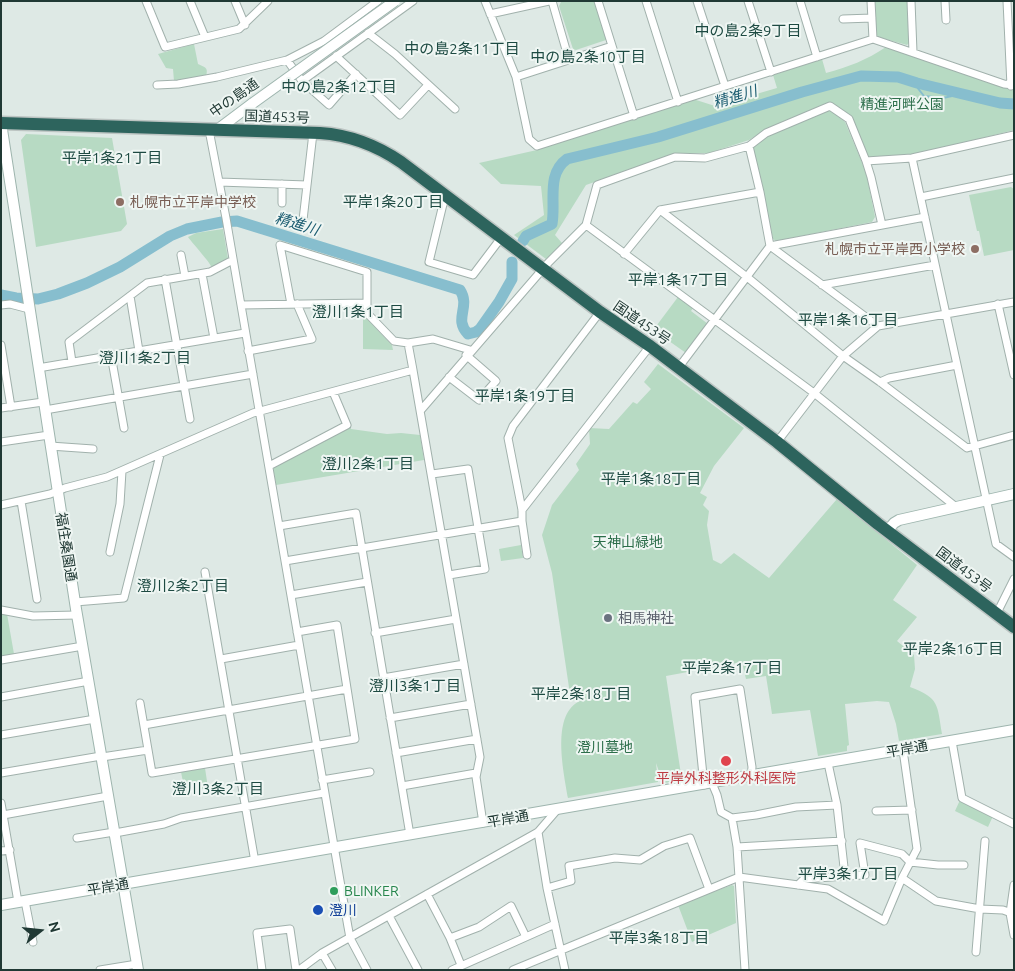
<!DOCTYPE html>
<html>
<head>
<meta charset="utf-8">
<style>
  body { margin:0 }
  #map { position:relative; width:1015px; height:971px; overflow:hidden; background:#dee9e5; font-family:Ubuntu,sans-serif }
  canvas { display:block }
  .frame { position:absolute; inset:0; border:2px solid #203934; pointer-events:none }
  .north { position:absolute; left:15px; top:906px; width:50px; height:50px; -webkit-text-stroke:4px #eff6f3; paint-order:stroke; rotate:74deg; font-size:14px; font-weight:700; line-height:20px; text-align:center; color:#203934 }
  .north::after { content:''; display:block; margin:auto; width:18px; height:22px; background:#203934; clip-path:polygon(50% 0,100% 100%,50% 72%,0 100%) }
</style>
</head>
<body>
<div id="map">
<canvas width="1015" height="971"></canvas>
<div class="frame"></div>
<div class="north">N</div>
</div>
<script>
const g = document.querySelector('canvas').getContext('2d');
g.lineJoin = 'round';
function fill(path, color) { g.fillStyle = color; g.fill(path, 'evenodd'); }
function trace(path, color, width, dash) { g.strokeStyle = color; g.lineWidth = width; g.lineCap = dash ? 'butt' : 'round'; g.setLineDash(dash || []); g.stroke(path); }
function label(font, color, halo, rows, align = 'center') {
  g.font = font + ' Ubuntu,"Noto Sans JP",sans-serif'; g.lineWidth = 4; g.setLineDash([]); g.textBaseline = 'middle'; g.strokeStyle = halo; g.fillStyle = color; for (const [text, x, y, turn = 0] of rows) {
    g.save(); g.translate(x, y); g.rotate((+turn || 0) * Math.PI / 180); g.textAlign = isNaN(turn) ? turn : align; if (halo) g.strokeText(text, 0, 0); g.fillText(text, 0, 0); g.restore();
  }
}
fill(new Path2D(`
  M595,1L607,38L606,40L576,50L573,49L559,6L561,2Z
  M875,1H907L909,43L907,45L878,37L876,34Z
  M194,44L198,64C204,67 209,67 206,76L174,81L173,69L166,68L158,54Z
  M886,47C929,59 970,72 1010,90L1014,89V130L918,154L869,158L852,117L831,103L765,130L749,140L709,153H676L586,185L555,235L562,243L546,259L514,235L544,215L541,186L501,184L479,163L537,150L693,99L715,106L777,88L773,75L822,59L826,73C848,67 867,60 886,47Z
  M831,110L845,122L866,172L875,217L872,222L776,241L773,239L753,148C759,136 816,116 831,110Z
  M26,134L112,138L127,224L121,231L36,247L21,140Z
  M1011,187L1014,189V250L984,256L979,231H977L969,195Z
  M223,229L228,259L212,268C210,262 193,244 188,237L196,233Z
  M678,297L693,308L691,311L708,324L686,353L669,341L672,337L657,325Z
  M363,315L392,345L393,350L363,349Z
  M658,364L744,428L714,466L700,493L707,497L703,505L709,511L707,525L713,560L721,564L734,553L769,578L837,499L917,565L893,600L917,617L897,641L914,655L915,669L910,687C940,698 937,705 942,734L899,741L896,724L889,702L877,701L845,704L849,745L847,746V751L818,756L810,710L772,714L766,676L746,679L742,662L666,676L682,781L663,783L656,763L658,782L568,798C564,773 551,717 578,702C582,700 589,700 593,699L571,701L552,573L542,535L552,505L579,470L576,464L590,444L589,428L609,429L633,402L637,404L651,389L644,382Z
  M350,426L351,429L387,434L401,433L420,435L424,460L276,485L273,468Z
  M521,545L523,558L501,561L499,549Z
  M1,613L7,614L14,654L1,656Z
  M205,768L208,788L185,792L181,772Z
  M960,800L993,816L988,827L955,811Z
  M732,885L734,886L736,923L692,942L678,905Z`), '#b7dac3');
trace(new Path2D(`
  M912,81L924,96L943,98L961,94`), '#87bece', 2);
trace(new Path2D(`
  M523,241L526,236L552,224C556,202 546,174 567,159L658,137L802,92L861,76L898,77L917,83L1000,103L1014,104
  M1,295L16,298L38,299L58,294L87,283L120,267L170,236L187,229L222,222L237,221L460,290C471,307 453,319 468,334L476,332L480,329L499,302L512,279V262`), '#87bece', 11);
const street = new Path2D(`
  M146,1L165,47L239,29L268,1
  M190,1L205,37
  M235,1L245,25
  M485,1L516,77L529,139L537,146L873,39L1004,84L1014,85
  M552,1L569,60
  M598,1L634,116
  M646,1L678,102
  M697,1L725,86
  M748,1L771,72
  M800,1L817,57
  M871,1L873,39
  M911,1L913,52
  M945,1L946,20
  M1007,1L1011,86
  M490,14L549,1
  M843,19L872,18
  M368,33L395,54L455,109
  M336,56L400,115L428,85
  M287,60L302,81L329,105L356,74
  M516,77L612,46
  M302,81L413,1
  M157,85L178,84L217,77L287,60L324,41L378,1
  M209,130L226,218L348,927L350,938L367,970
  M749,146L766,133L830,106L849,119L866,161
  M912,158L996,544L1014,557
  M219,182L307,185
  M445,196L429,262L473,275L501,238
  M921,197L1014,178
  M282,203V184
  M660,210L747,277L843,356L880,382L967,448L1014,435
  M303,220L313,133
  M586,225L814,393L956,507
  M882,225L871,177L866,161L912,158L1014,135
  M624,254L660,210L760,192
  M181,255L185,276
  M202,274L214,338
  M165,279L190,419
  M822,285L935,265
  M130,296L139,351
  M291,304L280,245L367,272V313L394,341L408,343L433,339L470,350
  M998,304L1014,375
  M1,305L10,304L29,309
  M241,305L367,303
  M408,343L413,370
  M1,345L11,407
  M248,351L312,339L297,304
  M111,355L124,428
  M72,362L69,342L147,283L210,272L233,260
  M679,367L770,246L925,217
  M38,368L245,333
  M449,377L479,400L496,381L466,355
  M880,382L889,378L957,365
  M1,408L43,402
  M45,410L253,374
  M421,410L548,263L586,225L597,185L675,157L705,158L749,146L760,192L770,246L878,326
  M1,442L49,435
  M777,442L843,356L878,326L1014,302
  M50,446L93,449
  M269,466L347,425L333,392
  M432,474L468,469L485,569L449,575
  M21,501L37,599
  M1,505L50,494L65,488L107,477L253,413L413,370L480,757L476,777L483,823
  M522,510L650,346
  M279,526L356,513L410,835
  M110,552L120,504L122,471
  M527,555L522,521V510L508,438L513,426L600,312
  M285,561L522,521
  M205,572L255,862
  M291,595L367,582
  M75,602L124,598L160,455
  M1,610L33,616L77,615
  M997,613L1014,579
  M375,633L456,619
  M221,659L299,645
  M1,660L83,646
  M383,678L464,664
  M1,697L89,681
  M140,703L152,773L355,739L337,625L297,632
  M390,718L471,704
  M144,725L347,689
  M1,735L95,719
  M952,741L962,798L1014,824
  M396,753L477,739
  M102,757L148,750
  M1,773L101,756
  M322,780L370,772
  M712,783L717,795L721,812L732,818L737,847L745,970
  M704,785L695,697L740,689L752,767L751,777
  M402,786L476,773
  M1,803L18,902
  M876,811L912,810
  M3,815L108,796
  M732,818L756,815L796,807L837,805
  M538,832L547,888L565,970
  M115,833L164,824L181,818L324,793
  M77,838L114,832
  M737,847L842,841
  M1,851L10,850
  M845,876L865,875L860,843L902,854L910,862L938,865H964
  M902,878L936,901L980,909L1003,910L1014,914
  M798,885L804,879L845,876L837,805L828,763
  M1014,885L1010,913L1014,935
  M547,888L571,881L569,866L615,858L640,860L664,846L690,838L709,889
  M427,894L450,938L461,965
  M25,901L33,942
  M389,916L418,970
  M450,938L479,927L511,906L526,937
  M976,952L985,841
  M322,953L332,970
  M100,970L137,964
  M262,970L257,933L290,929L296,970
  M299,970L322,953L538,832L557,810
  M452,970L555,924
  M513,970L739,877L828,889L884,921L902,878L917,849L903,750`);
const secondary = new Path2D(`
  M1,123L76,609L138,970
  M217,130L253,103
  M887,531L894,523L899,520L1014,494
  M1,905L1014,730`);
const highway = new Path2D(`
  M1,123L320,133C350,135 376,145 401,162L600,312L650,346L777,442L878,524L1014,627`);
trace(street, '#a1b1ac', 9);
trace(secondary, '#9eb5ae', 12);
trace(highway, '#bcc4c2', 15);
trace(street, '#fff', 7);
trace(secondary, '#fff', 10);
trace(highway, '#2d645d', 12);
const secondaryBridge = new Path2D(`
  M253,103L395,1`);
trace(secondaryBridge, '#9eb5ae', 12, []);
trace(secondaryBridge, '#fff', 10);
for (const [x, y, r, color] of [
  [120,202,5,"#8d6e63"],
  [975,249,5,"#8d6e63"],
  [608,618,5,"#6b7280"],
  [726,761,6,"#e0444e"],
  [334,891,5,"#2e9e5b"],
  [318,910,6,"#1a4fb4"]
]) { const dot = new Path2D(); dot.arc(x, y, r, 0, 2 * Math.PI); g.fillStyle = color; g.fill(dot); trace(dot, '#eff6f3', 2); }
label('14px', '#203934', '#eff6f3', [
  ["中の島通",234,98,-35],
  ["国道453号",277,117,2],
  ["国道453号",642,323,34],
  ["福住桑園通",66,547,81],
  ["国道453号",964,570,37],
  ["平岸通",907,749,-10],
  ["平岸通",508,819,-10],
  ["平岸通",108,887,-10]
]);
label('14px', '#2c6e4a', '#eff6f3', [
  ["精進河畔公園",902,104],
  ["天神山緑地",628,542],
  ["澄川墓地",605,747]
]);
label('14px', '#785e54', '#eff6f3', [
  ["札幌市立平岸中学校",130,202],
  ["札幌市立平岸西小学校",965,249,"right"]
], 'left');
label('14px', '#5b616d', '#eff6f3', [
  ["相馬神社",618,618]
], 'left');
label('14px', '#be3a42', '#eff6f3', [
  ["平岸外科整形外科医院",726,778]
]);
label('14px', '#27864d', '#eff6f3', [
  ["BLINKER",344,891]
], 'left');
label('14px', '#164399', '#eff6f3', [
  ["澄川",329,910]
], 'left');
label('15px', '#1d4a42', '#eff6f3', [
  ["中の島2条9丁目",748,31],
  ["中の島2条11丁目",462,49],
  ["中の島2条10丁目",588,57],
  ["中の島2条12丁目",339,87],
  ["平岸1条21丁目",112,158],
  ["平岸1条20丁目",393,202],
  ["平岸1条17丁目",678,280],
  ["澄川1条1丁目",358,312],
  ["平岸1条16丁目",848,320],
  ["澄川1条2丁目",145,358],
  ["平岸1条19丁目",525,396],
  ["澄川2条1丁目",368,464],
  ["平岸1条18丁目",651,479],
  ["澄川2条2丁目",183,586],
  ["平岸2条16丁目",953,649],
  ["平岸2条17丁目",732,668],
  ["澄川3条1丁目",415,686],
  ["平岸2条18丁目",581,694],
  ["澄川3条2丁目",218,789],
  ["平岸3条17丁目",848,874],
  ["平岸3条18丁目",659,938]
]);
label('italic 15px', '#1d5e72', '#eff6f3', [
  ["精進川",735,97,-17],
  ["精進川",297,224,17]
]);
</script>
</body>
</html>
